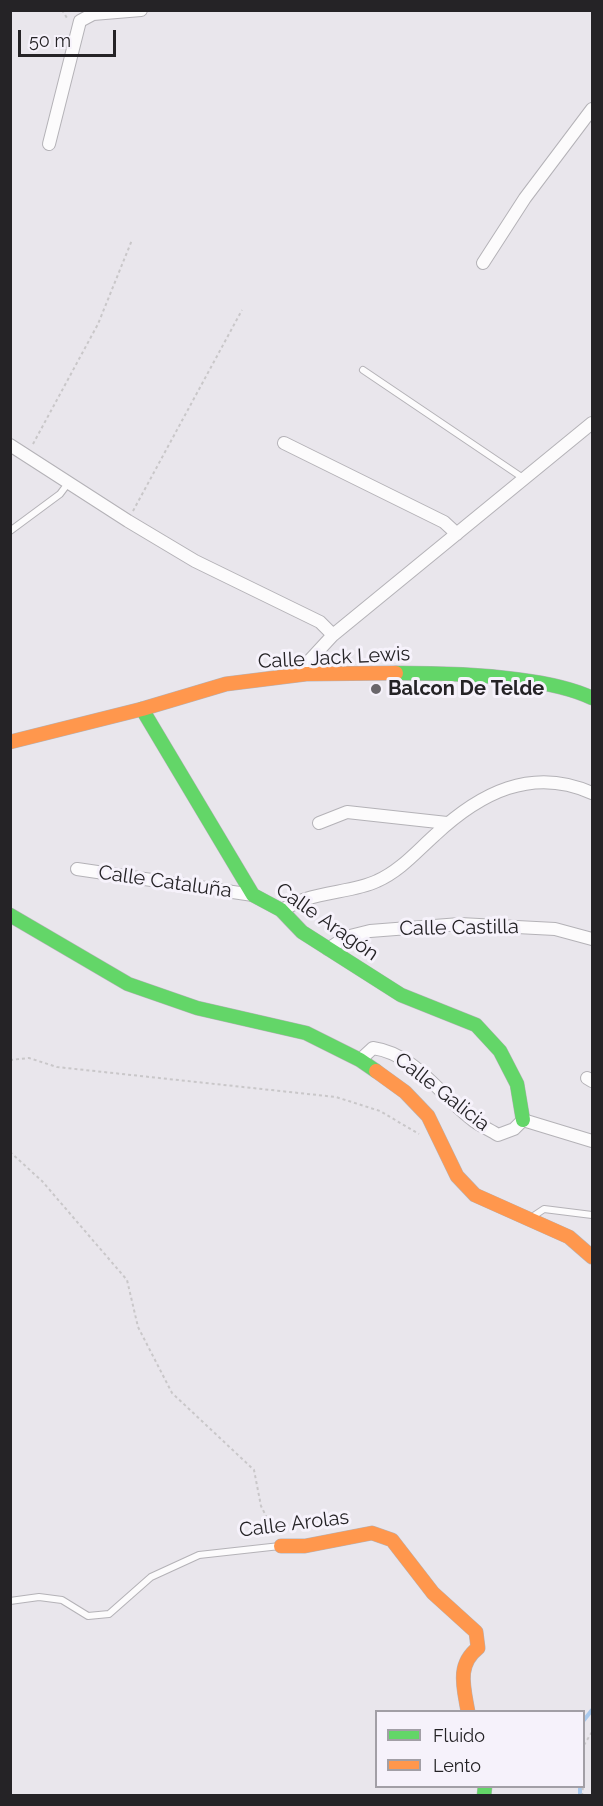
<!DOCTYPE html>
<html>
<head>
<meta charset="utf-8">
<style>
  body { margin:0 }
  #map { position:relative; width:603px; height:1806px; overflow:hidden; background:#e9e6ec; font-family:Raleway,sans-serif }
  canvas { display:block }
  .frame { position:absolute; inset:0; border:12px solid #252326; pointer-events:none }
  .legend { position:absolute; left:375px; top:1710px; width:210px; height:78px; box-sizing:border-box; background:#f6f2fb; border:2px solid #a29fa6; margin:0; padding:8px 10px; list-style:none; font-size:18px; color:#252326 }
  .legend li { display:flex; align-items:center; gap:12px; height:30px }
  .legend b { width:30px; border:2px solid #a29fa6 }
  .scale { position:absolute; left:18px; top:30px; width:98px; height:27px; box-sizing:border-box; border:3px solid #252326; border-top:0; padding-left:8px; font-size:18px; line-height:21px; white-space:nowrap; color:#252326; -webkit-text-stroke:4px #f6f2fb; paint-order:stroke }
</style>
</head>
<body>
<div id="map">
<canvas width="603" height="1806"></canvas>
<div class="frame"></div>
<ul class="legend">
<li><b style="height:8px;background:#63d668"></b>Fluido</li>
<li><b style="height:8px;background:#ff974d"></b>Lento</li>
</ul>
<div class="scale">50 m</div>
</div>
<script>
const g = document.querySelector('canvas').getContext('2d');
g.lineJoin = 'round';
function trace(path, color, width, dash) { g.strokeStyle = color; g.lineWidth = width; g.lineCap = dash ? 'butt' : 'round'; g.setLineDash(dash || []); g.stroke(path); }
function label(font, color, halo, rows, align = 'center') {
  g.font = font + ' Raleway,sans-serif'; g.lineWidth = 6; g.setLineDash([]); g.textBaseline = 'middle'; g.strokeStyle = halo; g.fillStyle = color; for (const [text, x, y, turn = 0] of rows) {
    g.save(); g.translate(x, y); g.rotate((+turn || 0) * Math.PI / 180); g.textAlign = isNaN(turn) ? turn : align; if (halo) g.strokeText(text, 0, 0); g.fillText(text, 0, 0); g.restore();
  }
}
trace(new Path2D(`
  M584,1720L592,1710
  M580,1786V1796`), '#a8c8ec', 4);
const lane = new Path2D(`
  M363,370L523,478
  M10,531L60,494L69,482
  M532,1217L544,1209L592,1215
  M10,1601L39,1597L62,1600L88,1616L109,1614L151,1577L199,1555L280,1546`);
const street = new Path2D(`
  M49,144L80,21L93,14L141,10
  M483,263L525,198L592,109
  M284,443L444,522L457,534
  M10,445L128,521L195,561L320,622L333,635
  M306,674L309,661L333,635L592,423
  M319,823L347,812L447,823
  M77,869L253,895
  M281,910C289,907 297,902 306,899C329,891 356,891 377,881C400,871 417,851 435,835C480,793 532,766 592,793
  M328,949L346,937L370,931L460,924L555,929L592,939
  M360,1060L373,1048C416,1054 441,1097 474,1121C481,1126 490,1130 498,1135L514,1129L523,1120L592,1141
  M587,1078L592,1081`);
const fast = new Path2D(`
  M396,673C450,673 544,675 592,698
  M142,709L253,895L281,910L302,932L401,995L476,1025L500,1051L517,1084L523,1120
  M10,915L128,984L197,1008L306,1033L360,1060L376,1071
  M484,1796L485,1786`);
const slow = new Path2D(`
  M10,742L142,709L226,684L306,674L396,673
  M376,1071L405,1092L428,1116L457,1176L475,1195L569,1237L592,1257
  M281,1546H305L372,1533L392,1540L433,1593L476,1632L478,1648C456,1665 464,1688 468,1712`);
trace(lane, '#b4b2b7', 8);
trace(street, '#b4b2b7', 14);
trace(fast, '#b4b2b7', 15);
trace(slow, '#b4b2b7', 15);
trace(new Path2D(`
  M62,10L67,18
  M33,444L98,324L132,240
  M133,511L242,310
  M10,1060L29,1058L57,1067L336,1097L380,1111L419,1134
  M10,1152L42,1181L127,1280L138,1327L172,1393L254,1470L261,1506L274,1532
  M584,1745L592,1732
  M582,1796L583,1786`), '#c9c7c9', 2, [3, 3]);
trace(lane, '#fcfbfc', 6);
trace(street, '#fcfbfc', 12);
trace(fast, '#63d668', 14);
trace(slow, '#ff974d', 14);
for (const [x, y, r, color] of [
  [376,689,6,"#6a676b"]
]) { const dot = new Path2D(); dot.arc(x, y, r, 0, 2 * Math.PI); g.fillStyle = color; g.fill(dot); trace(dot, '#f6f2fb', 2); }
label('20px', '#252326', '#f6f2fb', [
  ["Calle Jack Lewis",334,658,-3],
  ["Calle Cataluña",165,882,8],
  ["Calle Aragón",327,922,35],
  ["Calle Castilla",459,928,-1],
  ["Calle Galicia",442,1092,38],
  ["Calle Arolas",294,1524,-7]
]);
label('bold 20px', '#252326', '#f6f2fb', [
  ["Balcon De Telde",388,689]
], 'left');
</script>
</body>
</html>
